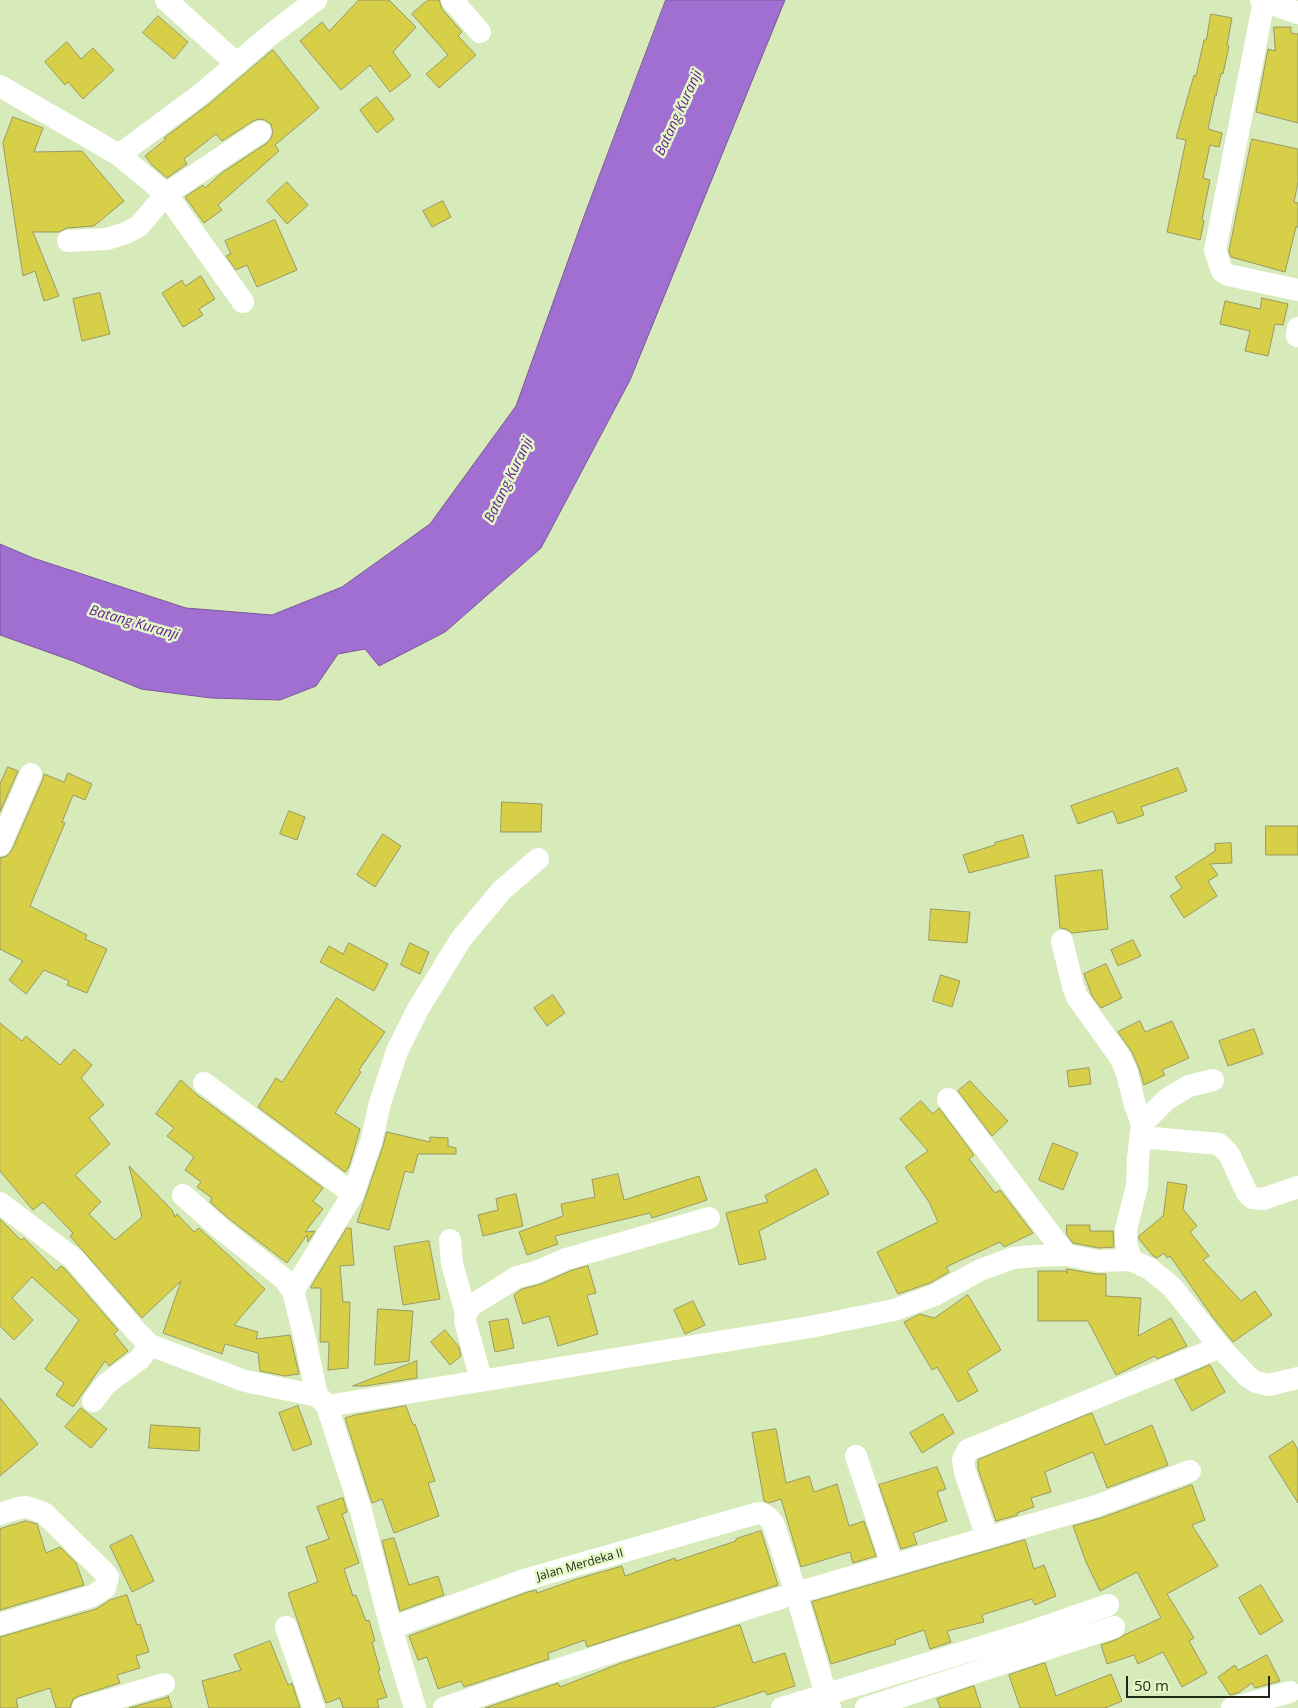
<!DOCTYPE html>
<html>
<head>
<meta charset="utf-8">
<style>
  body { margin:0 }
  #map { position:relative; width:1298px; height:1708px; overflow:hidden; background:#d6ebb9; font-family:"Open Sans",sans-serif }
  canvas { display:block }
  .scale { position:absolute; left:1126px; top:1676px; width:144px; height:22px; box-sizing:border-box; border:2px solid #1f2614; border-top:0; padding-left:6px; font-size:15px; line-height:18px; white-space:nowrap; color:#1f2614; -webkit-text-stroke:4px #e3f8c6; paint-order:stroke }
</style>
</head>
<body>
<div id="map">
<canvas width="1298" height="1708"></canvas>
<div class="scale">50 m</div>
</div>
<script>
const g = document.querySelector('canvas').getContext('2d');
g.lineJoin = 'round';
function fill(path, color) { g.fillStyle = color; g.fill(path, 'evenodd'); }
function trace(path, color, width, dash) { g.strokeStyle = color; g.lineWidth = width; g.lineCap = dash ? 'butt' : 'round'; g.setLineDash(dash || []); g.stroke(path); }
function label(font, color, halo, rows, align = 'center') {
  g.font = font + ' "Open Sans",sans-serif'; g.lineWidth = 5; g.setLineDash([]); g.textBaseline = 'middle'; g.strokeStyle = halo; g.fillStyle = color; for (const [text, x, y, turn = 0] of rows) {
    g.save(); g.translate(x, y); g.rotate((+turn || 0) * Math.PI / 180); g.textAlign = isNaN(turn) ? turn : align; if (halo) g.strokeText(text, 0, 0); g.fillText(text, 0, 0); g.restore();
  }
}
const water = new Path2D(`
  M666,0H785L630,380L541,548L445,632L379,666L365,649L338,654L316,686L280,700L211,698L141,689L73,661L0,635V544L33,558L186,608L272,615L342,587L430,524L516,406L583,219Z`);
fill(water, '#a16ed2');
trace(water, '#7a5899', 1);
const building = new Path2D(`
  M359,0H389L416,27L393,52L411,76L390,92L370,65L341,90L300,41L322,22L329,31Z
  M428,0H439L442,9L462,32L458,36L476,55L439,88L426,74L448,55L412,14Z
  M1211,14L1232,18L1227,45L1229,46L1223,74L1221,73L1216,96H1215L1208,129L1222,133L1219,147L1210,145L1203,178L1210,180L1202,220L1204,221L1200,240L1167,232L1186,140L1176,138L1194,75L1196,76L1204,40H1206Z
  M158,16L188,42L174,59L143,33Z
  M1274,27H1291V33L1298,34V123L1256,112L1268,49L1275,51Z
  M67,42L81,59L93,48L114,70L83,99L68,82L65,85L45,62Z
  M273,50L319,108L275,145L279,151L218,205L222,210L204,223L185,197L203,185L205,188L223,172L267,143L271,138L273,132L271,124L265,120L259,119L253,121L222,141L216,134L184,159L187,164L167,178L152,165L145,156L166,139L164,138L209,104Z
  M377,97L394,119L377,133L360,110Z
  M13,117L43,128L34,152L82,151L124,201L94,226L67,228L59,232H33L59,296L44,301L35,271L23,276L3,143Z
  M1252,139L1298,149V182L1294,202L1298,203V227H1296L1285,272L1231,257L1229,252Z
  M287,182L308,205L287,224L267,201Z
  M443,201L451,217L432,227L423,211Z
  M275,220L297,270L257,287L247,265L236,270L226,256L231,254L225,241Z
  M201,276L215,299L199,309L203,315L183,327L162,293L182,280L185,286Z
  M100,293L110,334L82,341L73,299Z
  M1262,298L1288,304L1283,325L1275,324L1268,356L1245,351L1250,331L1220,324L1225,301L1260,309Z
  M8,767L18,771L0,812V784Z
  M1178,768L1187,791L1141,807L1144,815L1118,824L1113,811L1078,824L1071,806Z
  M68,773L92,784L85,800L73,795L62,822L65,823L30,906L87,935L85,939L107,949L87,993L67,985L69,981L44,970L26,994L9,980L23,961L0,949V858L7,856L12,850L43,779L44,774L64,782Z
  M502,802L542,804L541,832H501Z
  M289,811L305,817L297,840L280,834Z
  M1266,826H1298V855H1266Z
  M383,834L401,846L375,887L357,875Z
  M1023,835L1029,857L969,873L963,855L995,845V843Z
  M1231,843L1232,863L1210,864L1218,875L1208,881L1217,896L1184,918L1170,896L1182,888L1175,877L1215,851V844Z
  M1102,870L1108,929L1072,933L1066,929L1060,928L1055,876Z
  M931,909L970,912L967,943L929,940Z
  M1133,940L1141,956L1118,966L1111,950Z
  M349,943L388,964L374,991L320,962L329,946L343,954Z
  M410,943L429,952L420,974L401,965Z
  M1106,964L1122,998L1101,1008L1092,996L1084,974Z
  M941,975L960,981L952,1007L933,1001Z
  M553,995L565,1013L547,1026L534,1008Z
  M337,998L385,1032L359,1070L361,1072L335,1113L360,1129L349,1167L345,1172L258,1107L276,1078L282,1082Z
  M1140,1021L1145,1032L1172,1021L1189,1058L1162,1070L1165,1075L1144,1085L1139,1068L1132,1052L1118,1032Z
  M0,1023L22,1041L26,1036L60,1065L74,1049L92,1065L81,1078L104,1105L89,1118L110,1144L75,1175L101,1202L89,1214L115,1240L142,1217L129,1166L172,1210L175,1217L177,1214L194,1232L199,1228L265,1289L234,1325L258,1332L256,1339L290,1335L299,1374L285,1376L260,1371L258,1353L225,1344L222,1354L163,1333L181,1281L142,1318L70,1236L73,1233L43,1202L33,1210L0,1171Z
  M1254,1029L1263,1054L1228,1066L1219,1041Z
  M1089,1068L1091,1084L1069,1087L1067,1071Z
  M181,1080L196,1094L323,1188L313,1201L323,1209L305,1232L315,1231L308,1242L307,1235L287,1263L228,1218L210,1202L212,1198L197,1187L201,1182L185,1170L194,1157L167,1136L174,1128L156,1114Z
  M970,1081L1008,1121L992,1136L958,1091Z
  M921,1101L933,1114L939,1108L974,1155L969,1159L995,1193L1000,1190L1033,1233L1004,1247L1000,1242L946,1267L949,1272L930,1283L898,1294L877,1252L938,1222L929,1202L905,1167L928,1151L900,1119Z
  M387,1132L430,1142V1137L448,1138V1146L456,1148V1154H418L413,1173L405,1171L389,1230L357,1222L383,1146Z
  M1053,1143L1078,1153L1063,1190L1039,1180Z
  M816,1169L829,1194L759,1231L766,1259L739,1265L726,1213L768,1202L765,1196Z
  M618,1174L624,1200L699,1176L707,1200L652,1218L650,1213L555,1236L558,1244L527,1255L519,1232L563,1216L561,1204L595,1197L592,1180Z
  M1168,1182L1187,1185L1183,1209L1197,1226L1190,1232L1209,1256L1203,1260L1241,1301L1255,1291L1272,1315L1233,1342L1212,1316L1170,1256L1167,1258L1164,1253L1157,1258L1153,1256L1139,1239V1236L1163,1216Z
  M516,1194L523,1226L483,1236L478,1215L498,1210L496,1199Z
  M0,1219L21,1240L24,1238L56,1271L61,1266L65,1269L118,1330L114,1334L128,1351L109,1366L105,1361L73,1407L56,1395L64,1383L45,1369L79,1320L32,1277L12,1298L33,1320L14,1340L0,1326Z
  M1067,1225H1090V1231H1113L1114,1247L1099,1248L1073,1243L1067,1235Z
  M347,1228H351L354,1265L340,1266L343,1302H350L348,1368L328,1370L329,1342H320L321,1288H311V1287Z
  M429,1241L440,1299L403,1305L394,1247Z
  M588,1266L596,1293L587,1295L598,1334L558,1346L549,1316L523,1324L514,1295L522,1289L541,1284L570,1271Z
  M1067,1269L1096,1274H1106V1296L1141,1298L1138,1336L1171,1318L1187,1346L1157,1359L1155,1356L1116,1375L1088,1321H1038V1271H1066L1067,1273Z
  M968,1295L1001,1350L967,1371L978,1391L958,1402L937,1367L932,1370L904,1322L920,1314L934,1318Z
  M693,1301L705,1325L685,1334L674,1310Z
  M378,1309L413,1311L409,1361L375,1365Z
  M508,1319L514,1348L495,1352L489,1322Z
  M445,1330L459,1347L461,1356L450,1365L431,1342Z
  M417,1361V1378L365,1386H353Z
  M1210,1365L1225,1392L1192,1411L1175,1380Z
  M0,1398L38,1444L0,1476Z
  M298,1406L312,1444L293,1451L279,1413Z
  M406,1406L413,1425L415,1424L435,1481L428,1483L439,1516L394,1533L382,1499L372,1503L345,1418L355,1415Z
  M81,1408L107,1429L91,1448L65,1427Z
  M1092,1413L1105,1445L1152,1425L1168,1465L1107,1488L1093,1452L1045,1472L1051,1492L1031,1498L1034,1507L1017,1513L1018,1515L996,1521L978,1469V1460Z
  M943,1414L954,1433L922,1453L910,1433Z
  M151,1425L200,1428L199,1451L149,1448Z
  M776,1429L786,1483L809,1476L814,1492L837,1484L849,1526L864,1521L876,1556L853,1563L850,1552L801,1567L781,1499L769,1503L764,1501L752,1433Z
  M1293,1441L1298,1450V1503L1269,1457Z
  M937,1467L946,1489L937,1492L947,1521L913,1533L917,1544L901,1549L879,1485Z
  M1192,1485L1205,1520L1192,1525L1218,1566L1167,1594L1194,1638L1189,1641L1207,1673L1182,1687L1163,1652L1138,1664L1134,1655L1107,1664L1101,1645L1118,1639L1124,1635L1161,1618L1137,1572L1100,1591L1086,1562L1073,1526L1101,1518Z
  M343,1498L347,1512L342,1514L359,1563L344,1569L353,1596L356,1595L366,1621L369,1620L375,1641L372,1642L380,1670L378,1671L387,1697L377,1700L379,1708H343L340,1698L326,1703L288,1593L318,1582L306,1547L329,1539L317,1507Z
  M26,1521L37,1524L46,1553L60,1547L76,1563L84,1585L0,1610V1529Z
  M761,1531L778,1585L587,1647L585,1640L548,1653L549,1659L464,1687L461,1681L438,1689L427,1657L418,1660L409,1636L528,1592L536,1590L537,1593L577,1579L622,1566L625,1576L675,1558L676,1561L736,1541V1539Z
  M132,1535L154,1581L132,1592L110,1546Z
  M394,1538L409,1585L438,1576L444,1595L400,1611L382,1541Z
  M1025,1540L1034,1569L1044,1565L1056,1596L1035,1605L1032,1599L982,1615L984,1622L947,1631L951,1642L930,1649L924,1630L895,1640L896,1644L831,1664L812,1602Z
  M1261,1585L1283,1621L1260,1635L1239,1598Z
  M127,1595L137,1625L140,1624L149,1652L136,1656L140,1668L117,1675L120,1683L79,1696L73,1699L70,1708H56L50,1688L16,1699L18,1708H0V1637L96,1609L110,1600Z
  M740,1625L753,1663L785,1653L795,1686L767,1695L765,1691L712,1708H485L558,1683L560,1687L621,1663Z
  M270,1641L288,1685L292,1683L300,1708H209L202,1681L241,1670L234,1655Z
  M1267,1655L1280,1681L1255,1688L1252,1683L1238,1693L1230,1695L1218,1677L1235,1665L1238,1670Z
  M1045,1663L1056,1696L1111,1674L1122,1701L1105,1708H1020L1009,1675Z
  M974,1686L981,1708H940L937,1699Z
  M168,1696L172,1708H129L168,1697Z`);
fill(building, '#d6cf47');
trace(building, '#9a9866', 1);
trace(new Path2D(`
  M166,0L237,64
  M452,0L480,32
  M1261,0L1298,13
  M1264,1L1215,250L1222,271L1228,275L1298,290
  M0,86L119,155L166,194L243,302
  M119,155L201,94L269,36L316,0
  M68,241L107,239L126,233L139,226L166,194L260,132
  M1297,336L1298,328
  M0,845L31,774
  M1062,941L1073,986L1077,997L1120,1057L1127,1073L1135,1105L1142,1124
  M204,1083L353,1194
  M948,1099L1066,1255
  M1141,1137L1219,1144L1229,1154L1247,1193L1252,1198L1263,1199L1298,1187
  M183,1195L220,1228L284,1279L293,1291L306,1343L317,1396
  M0,1203L74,1259L135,1330L150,1345L245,1381L313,1395L321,1399L327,1406L361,1511L391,1628L415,1708
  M450,1240L452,1264L466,1313
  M1131,1260L1126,1243V1229L1137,1186L1138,1158L1142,1124L1167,1099L1189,1086L1213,1080
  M293,1291L353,1194L371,1142L380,1103L397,1051L418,1009L461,939L502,890L538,859
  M481,1379L465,1321L466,1313L472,1305L517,1277L536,1272L566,1259L709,1218
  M93,1401L106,1384L140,1359L150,1345
  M327,1406L810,1327L894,1310L935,1295L980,1270L1013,1258L1035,1256L1066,1255L1098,1261L1131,1260L1150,1269L1172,1287L1220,1347L1248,1377L1256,1382L1269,1385L1298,1378
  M856,1456L892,1564
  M0,1514L18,1508L27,1507L44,1513L105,1573L108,1577L105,1588L92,1596L0,1624
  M987,1537L965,1472L963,1460L968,1450L1220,1347
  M286,1627L314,1708
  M391,1628L524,1580L758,1513C765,1514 768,1517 773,1523L796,1593L830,1708
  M83,1708L164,1684
  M444,1708L541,1675L796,1593L1096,1506L1190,1471
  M782,1708L1027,1633L1108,1605
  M866,1708L1114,1627
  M1232,1708L1290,1692`), '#fff', 22);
label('12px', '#1f2614', '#e3f8c6', [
  ["Jalan Merdeka II",580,1565,-16]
]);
label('italic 14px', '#662098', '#e3f8c6', [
  ["Batang Kuranji",679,113,-65],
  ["Batang Kuranji",509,480,-64],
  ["Batang Kuranji",134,623,16]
]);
</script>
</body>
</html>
